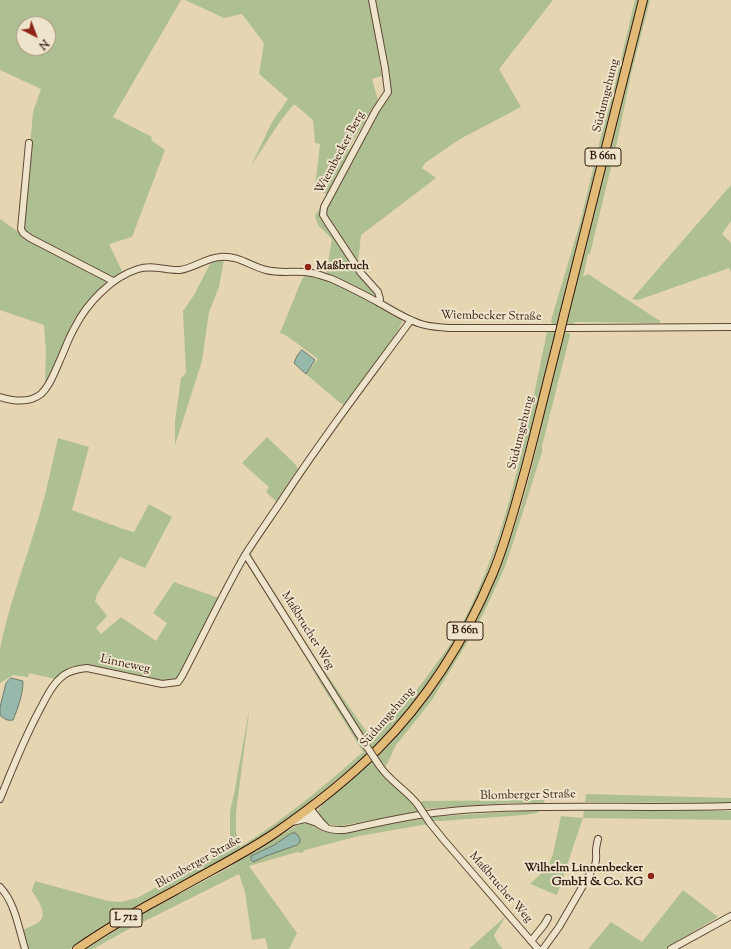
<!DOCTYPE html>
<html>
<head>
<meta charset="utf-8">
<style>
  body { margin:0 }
  #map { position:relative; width:731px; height:949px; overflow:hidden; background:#e5d6b1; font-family:"Sorts Mill Goudy",serif }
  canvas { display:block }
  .north { position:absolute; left:16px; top:16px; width:40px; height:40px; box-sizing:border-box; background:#eee4cc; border:1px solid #a39380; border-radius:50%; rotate:138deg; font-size:11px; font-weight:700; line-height:16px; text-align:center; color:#32190e }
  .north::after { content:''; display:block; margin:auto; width:14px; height:18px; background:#8f2418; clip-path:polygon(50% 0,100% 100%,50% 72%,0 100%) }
</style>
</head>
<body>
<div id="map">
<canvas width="731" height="949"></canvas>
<div class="north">N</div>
</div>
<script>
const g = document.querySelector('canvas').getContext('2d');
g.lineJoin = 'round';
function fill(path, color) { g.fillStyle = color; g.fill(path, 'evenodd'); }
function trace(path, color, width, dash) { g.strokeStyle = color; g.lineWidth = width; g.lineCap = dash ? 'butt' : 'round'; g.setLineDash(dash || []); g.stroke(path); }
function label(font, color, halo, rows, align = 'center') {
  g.font = font + ' "Sorts Mill Goudy",serif'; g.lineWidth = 4; g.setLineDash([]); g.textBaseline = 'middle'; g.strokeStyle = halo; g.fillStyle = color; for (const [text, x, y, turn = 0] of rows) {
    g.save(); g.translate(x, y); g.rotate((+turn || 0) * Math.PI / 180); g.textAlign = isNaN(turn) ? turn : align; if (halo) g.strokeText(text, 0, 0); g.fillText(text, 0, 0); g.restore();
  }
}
fill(new Path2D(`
  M0,0H181L113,117L152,137L151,140L165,150L132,237L109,244L123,273L113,278L27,234L23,229L33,112L41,89L0,70ZM24,24H48V48H24Z
  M185,0H368L376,39L382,76L372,79L378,100L348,149V151L391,94L373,0H553L499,69L521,107L460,139L425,163L422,168L436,178L361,235L358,262L381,293L379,297L370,295L326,273L332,239L318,225L315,216L328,195L315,187L320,144L315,143L313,120L294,104L279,123L251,166L272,122L288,99L259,74L264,43L242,14L224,18Z
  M635,0H639L604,137L571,273L558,325L553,324L551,322L552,317L580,223L601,136L612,97Z
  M647,0H650L631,74L618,138L590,254H588L583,277L588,274L660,321V323L576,322L573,324L566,325Z
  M731,185V221L722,234L731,243V272L729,268L638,300L632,299Z
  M0,219L28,239L108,280L78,315L45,385L46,352L44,325L0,310Z
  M224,260L219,287L209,312L202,361L175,445V421L181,378L186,373L183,311L194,295L211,262Z
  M312,275L325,279L401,316L402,322L397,332L345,406L339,402L306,374L318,359L287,336L280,333L300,284L304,276Z
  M556,331C548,362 540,394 532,425C514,494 496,563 463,627C440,673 406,713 372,751L307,646L373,741C395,716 417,691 436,664C445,652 454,640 461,626C509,536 526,431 547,332Z
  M564,332L569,333L570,335L542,446V452L512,546L504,569L485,610L473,633L432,700L396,745C392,752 389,763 384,768L376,757C436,698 479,625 508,546C526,497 537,447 548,397C553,375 559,354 564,332Z
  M267,437L295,464L298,469L277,502L266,492L269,487L242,463Z
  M58,438L89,447L72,510L123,529L134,532L149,504L172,517L145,568L120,557L97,594L95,602L97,603L107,616L96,628L101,634L121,617L156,641L167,623L153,613L174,582L219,598L178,678L174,681L167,682L87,667L55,679L29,673L28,677L13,675L0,683C0,672 0,660 0,649C8,608 23,569 35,529C45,499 51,469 58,438Z
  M308,663L332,697L369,753L307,804L287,819L252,843L143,902L100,928L70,949H28L23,930C28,927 36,925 40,921C48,913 36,897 32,891L35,881L108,901L121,902L137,898L177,876L230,850V811L234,794L250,705L236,812V832L240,847C284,820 324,786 363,752Z
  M373,760L407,795L419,811L340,826C330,826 319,821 318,810L323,804Z
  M586,794L731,798V803L585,802Z
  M545,800L543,803H509L424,809L420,803L422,801Z
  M539,810L538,813L524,815L440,821H433L429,817Z
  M584,810L731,811V820L583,818L557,895L530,884L548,867L553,854L561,816L583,818Z
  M424,818L428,824L359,836L305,850L302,853L297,852L249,866L297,933L289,949H268L265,938L252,940L245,892L239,874L127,930L93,949H86L144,913L232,866L240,859L296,826L301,824H307L311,825L322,831L337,833L353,831Z
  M683,890L718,917L665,949H588L611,922L642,942Z
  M506,916L494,935L497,942L503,949H469Z`), '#aebf91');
const water = new Path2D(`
  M302,350L315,360L306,374L294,363L297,356Z
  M11,678L23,681C23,694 18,708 13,720C7,721 4,719 0,715V707L6,683Z
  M292,833H296L300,839V842L297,845L266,856L253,862L251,860V856L274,845Z`);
fill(water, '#96b9ab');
trace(water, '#6e796c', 1);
const minor = new Path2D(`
  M372,0L385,68L388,92L376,110L330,196L324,207L323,215L328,223L361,273L378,292L380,299L379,303
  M29,143L21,229L23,233L30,238L113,281
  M0,397C13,401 30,403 41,394C50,386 55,371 60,360C65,349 69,337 75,327C87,303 112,277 138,269C153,264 166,271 180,270C194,268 206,258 220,257C238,255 250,266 266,270C281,274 297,270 312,273C318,274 325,277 332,279C349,287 367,296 383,305C395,312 408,320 421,324C430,327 439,327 448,328H575L731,327
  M246,555L365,744
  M379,765C389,781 407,790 418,805
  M0,799C12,769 24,739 39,711C46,698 52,684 64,675C71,670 79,669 87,668L162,684L178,682L182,676C203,636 222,595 245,555C257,536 270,518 282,500C322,438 367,380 411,320
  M310,808L321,822L326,827
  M305,811C316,826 327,831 345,830C377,823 410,815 443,812C474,808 506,808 537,807C602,806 666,808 731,806
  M292,822L305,819L314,822
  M430,823L443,839L538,949
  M0,887C15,902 19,930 25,949
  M531,941L544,925L548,918
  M543,949L559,927L595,865C597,859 596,856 596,851C596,847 597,843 598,839
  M671,949L731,916`);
const major = new Path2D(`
  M564,315L643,0
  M77,949C109,927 142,908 176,890C209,871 244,854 275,833C311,808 346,781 377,750C427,700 466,638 493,573C507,539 516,503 526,467C537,425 547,383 558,340`);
trace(minor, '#5f4837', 8);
trace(major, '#32190e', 10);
trace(minor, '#eee4cc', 6);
trace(major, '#e2bb78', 8);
const minorBridge = new Path2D(`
  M365,744L379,765
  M418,805L430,823`);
const majorBridge = new Path2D(`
  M558,340L564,315`);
trace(minorBridge, '#5f4837', 8, []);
trace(majorBridge, '#32190e', 10, []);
trace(minorBridge, '#eee4cc', 6);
trace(majorBridge, '#e2bb78', 8);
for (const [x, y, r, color] of [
  [308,267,4,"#8f2418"],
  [651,876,4,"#8f2418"]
]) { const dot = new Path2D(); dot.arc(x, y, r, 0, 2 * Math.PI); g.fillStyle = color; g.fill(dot); trace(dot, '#eee4cc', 1.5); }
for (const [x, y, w] of [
  [603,157,36],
  [465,631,36],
  [126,918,32]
]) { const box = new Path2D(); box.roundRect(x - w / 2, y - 9, w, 18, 3); g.fillStyle = '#eee4cc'; g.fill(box); trace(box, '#32190e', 1); }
label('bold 11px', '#32190e', null, [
  ["B 66n",603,157],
  ["B 66n",465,631],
  ["L 712",126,918]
]);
label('12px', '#32190e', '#eee4cc', [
  ["Südumgehung",607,96,-76],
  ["Wiembecker Berg",341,153,-62],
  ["Wiembecker Straße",491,317,1],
  ["Südumgehung",522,433,-76],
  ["Maßbrucher Weg",307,631,58],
  ["Linneweg",125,665,12],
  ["Südumgehung",388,718,-49],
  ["Blomberger Straße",528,796,-1],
  ["Blomberger Straße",199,863,-29],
  ["Maßbrucher Weg",500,888,49]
]);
label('bold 12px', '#32190e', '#eee4cc', [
  ["Maßbruch",316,267],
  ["Wilhelm Linnenbecker",643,869,"right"],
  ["GmbH & Co. KG",643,883,"right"]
], 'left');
</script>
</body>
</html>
